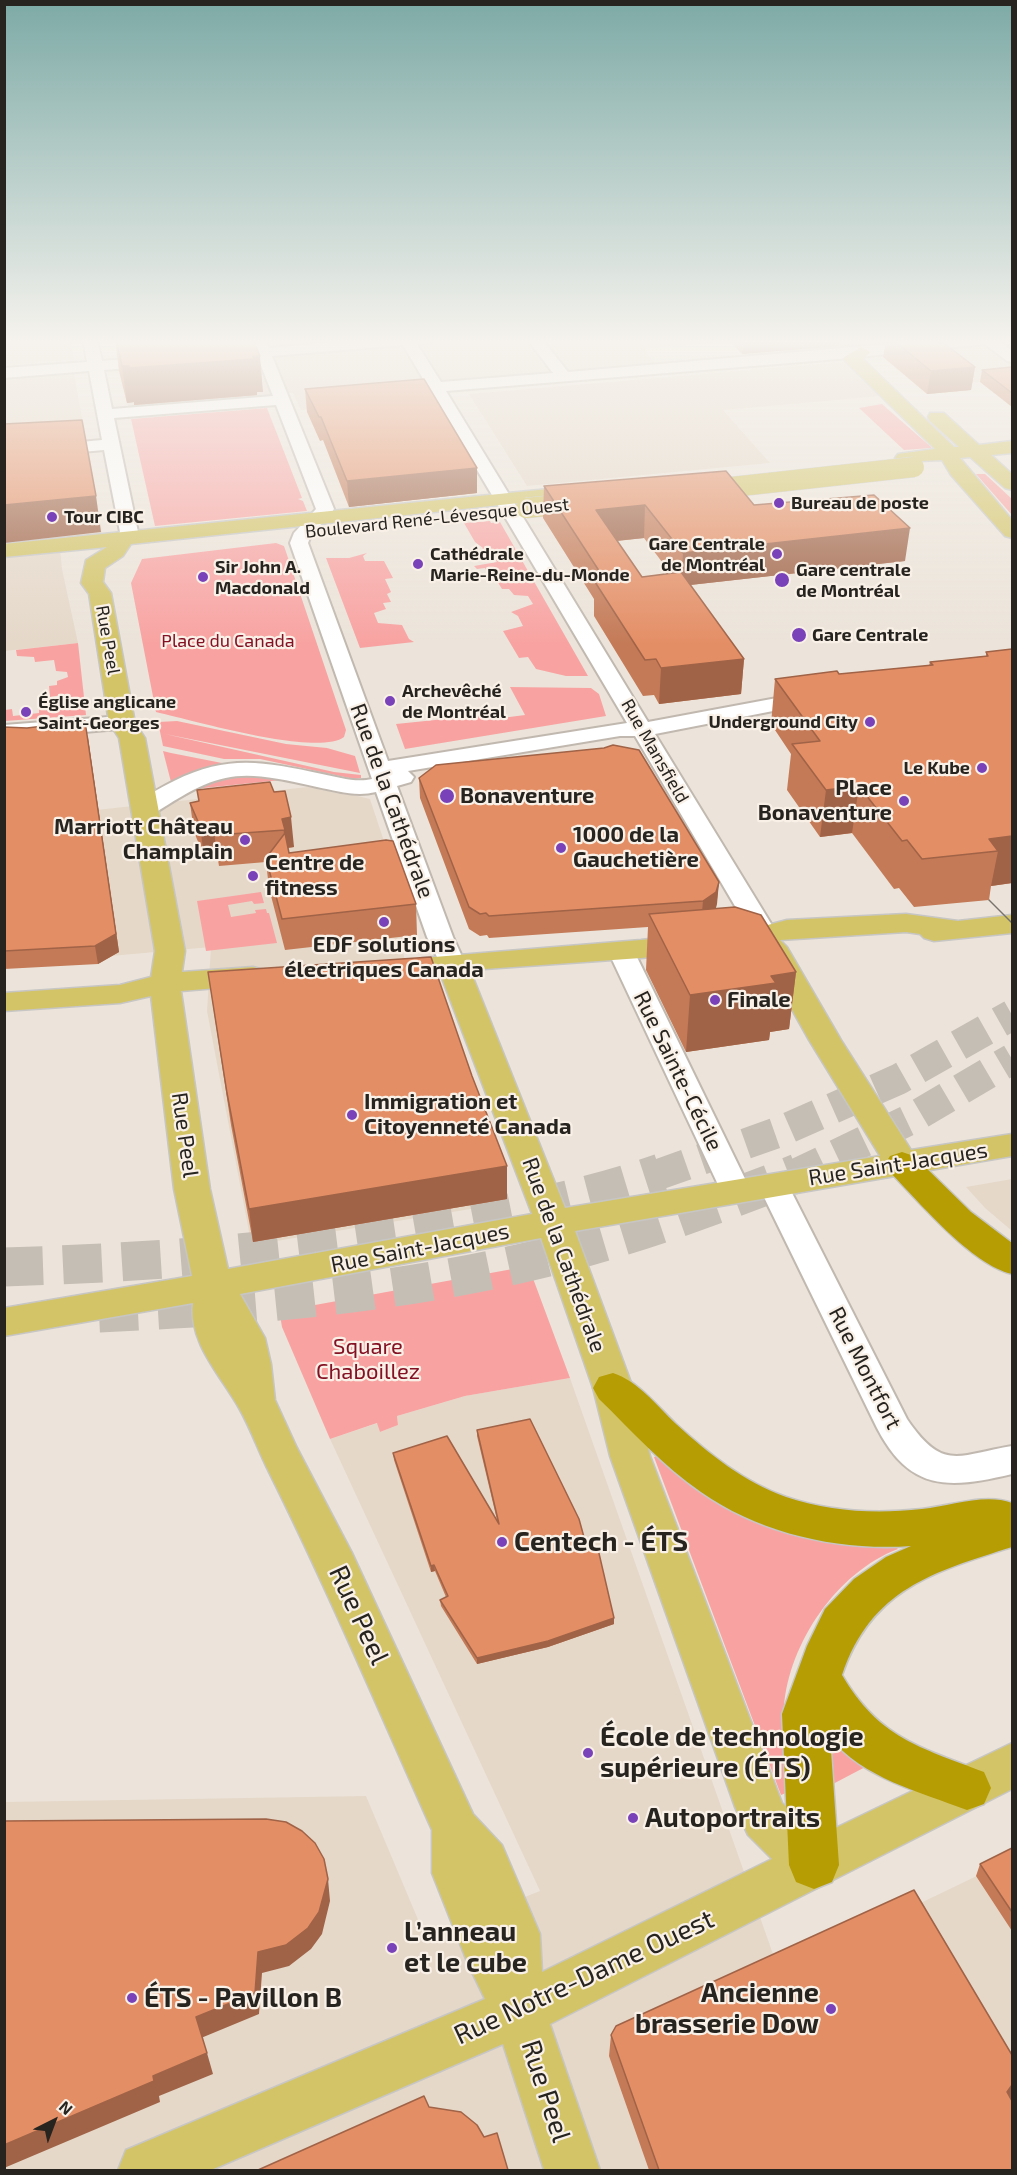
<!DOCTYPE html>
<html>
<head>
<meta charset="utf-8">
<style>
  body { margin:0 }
  #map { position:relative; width:1017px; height:2175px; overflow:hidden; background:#ece4da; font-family:"Exo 2",sans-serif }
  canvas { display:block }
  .frame { position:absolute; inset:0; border:6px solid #272420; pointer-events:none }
  .north { position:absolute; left:24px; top:2091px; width:60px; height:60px; -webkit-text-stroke:4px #f9f1e7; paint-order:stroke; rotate:42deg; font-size:16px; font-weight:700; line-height:24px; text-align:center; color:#272420 }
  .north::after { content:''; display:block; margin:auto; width:21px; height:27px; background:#272420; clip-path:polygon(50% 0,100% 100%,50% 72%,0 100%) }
</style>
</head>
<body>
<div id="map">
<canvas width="1017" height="2175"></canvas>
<div class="frame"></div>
<div class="north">N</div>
</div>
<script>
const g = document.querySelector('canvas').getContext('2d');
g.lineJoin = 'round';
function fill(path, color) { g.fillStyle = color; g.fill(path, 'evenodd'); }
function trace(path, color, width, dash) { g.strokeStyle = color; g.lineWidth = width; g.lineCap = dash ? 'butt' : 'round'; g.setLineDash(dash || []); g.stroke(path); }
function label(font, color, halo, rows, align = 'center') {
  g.font = font + ' "Exo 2",sans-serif'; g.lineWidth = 4.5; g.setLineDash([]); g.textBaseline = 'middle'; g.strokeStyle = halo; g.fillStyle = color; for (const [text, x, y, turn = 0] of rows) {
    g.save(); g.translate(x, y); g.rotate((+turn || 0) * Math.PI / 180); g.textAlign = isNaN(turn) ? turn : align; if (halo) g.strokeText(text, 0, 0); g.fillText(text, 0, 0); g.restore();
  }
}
fill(new Path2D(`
  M5,339H70L74,360L5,365Z
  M270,339H750L644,349L655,364L415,383L424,401L301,410L293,393L128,407L119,371L279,358Z
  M775,339H1012V378L971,383L901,343L788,353Z
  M844,362L881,396L723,410L770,463L591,480L527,486L469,394Z
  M74,373L86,441L5,448V378Z
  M89,451L102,533L59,539L62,569L78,643L5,651V459Z
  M317,786L370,799L417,940L400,943L414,990L434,989L507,1203L258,1244L250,1237L207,1011L211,947L100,957L96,810Z
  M1012,1179V1231L985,1208L966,1187Z
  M570,1378L779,1971L1012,1859V2170H5L4,1802L366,1796L425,1936L540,1891L330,1439L378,1423L380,1432L398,1425L397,1416L465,1396Z`), '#e5d8c9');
fill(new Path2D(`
  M882,404L931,447V448L904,450L859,408Z
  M267,408L302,498L298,499L303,501L307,511L155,526L131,419Z
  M976,474H985L1012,499V515Z
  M490,521L491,523L500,522L588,676H566L536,669L528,657L519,658L503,631L523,626L518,616L511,612L533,604L528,596L514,595L509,589H502L497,581H492L485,568L477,569L474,566L497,562L490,550L480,551L483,548L475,542L464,523Z
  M276,543L284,546L346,730L344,737C317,757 192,720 156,712L131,583L142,559Z
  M367,553L363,556L365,561H384L393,578L385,579L391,592L387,594L391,602L383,603L386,609L374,613L378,623L402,625L409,639L414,642L360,648L326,558H349Z
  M78,643L86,715L5,721V710L12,709L13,716L39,713V706L65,703L64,695L50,697L49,686L57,685V681L68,677L67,672L56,671L54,660L35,662L34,657L17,656L16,650Z
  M510,687L591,688L599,694L606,716L405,749L396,724L484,715L486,720L525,715Z
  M177,721L286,744L327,748L355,756L360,773L165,734L334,772L361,775V778L354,779L260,759H224L163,746L158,722Z
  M163,751L171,753L222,763L171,782Z
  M232,774L281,780L194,789Z
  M261,892L264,903L254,904L252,901L228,905L231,917L256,913L255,910L266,909L267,913H269L277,943L206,951L197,901Z
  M518,1268H526L531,1273L570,1378L465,1396L397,1416L398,1425L380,1432L377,1423L330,1439L282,1327L280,1315L304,1307Z
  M658,1456C702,1499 764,1533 825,1541C848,1545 872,1544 895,1546L898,1549C837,1572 789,1643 784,1707C783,1734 790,1764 793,1790L781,1795L654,1457Z
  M824,1720L871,1764L831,1785Z`), '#f8a3a2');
trace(new Path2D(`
  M657,1175L779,1132L899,1079L1012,1015
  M794,1175L909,1120L1012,1059`), '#c5beb5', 31, [31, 16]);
trace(new Path2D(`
  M4,1267C163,1262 319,1250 475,1220C537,1208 601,1194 661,1173
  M99,1313C259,1306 419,1292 575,1250C651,1229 725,1202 798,1173`), '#c5beb5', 39, [39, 20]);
const minor = new Path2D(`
  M83,339H97L102,361L158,356L166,361L158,366L104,370L112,409L273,396L258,358H246L239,354L241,351L254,349L251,339H265L269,348L370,339H434L432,342L417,344L441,382L553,373L527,339H542L568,372L945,339H998L1012,351V362L1007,361L985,344L839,359L446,391L648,722L809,692L817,693L820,698L817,703L809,704L655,734L778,935L774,940L765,943L756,940L752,935L635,736H620L408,771L414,777L411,782L397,786L453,937L465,963L461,969L452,971L443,969L427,937L376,792C356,797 337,791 317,787C237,769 222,769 152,815H136L132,810C141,798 160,788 174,781C229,754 264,762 322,774C338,777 356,783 372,779L290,543L294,533L316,509L276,405L114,418L138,532L130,543L124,545L115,539L120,532L104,450L4,459V449L102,440L89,371L4,378V368L87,362ZM403,345L627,723L388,761L308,543C311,531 327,520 334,509L272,356Z
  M122,716L130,718L133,723L130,728L4,739V725Z
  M621,943L630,945L634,951L751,1191L747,1198L736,1201L725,1198L721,1191L608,951L612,945Z
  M773,1175L784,1178L788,1185L907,1419C943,1472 958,1455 1012,1446V1474C949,1489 910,1492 877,1428L758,1185L762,1178Z`);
const major = new Path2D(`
  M861,347L870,352L863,359L954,447H959L930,421L928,417L930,413H944L979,445L1012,441V453L991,455L1012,474V490L1005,488L970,457L960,458L1012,520V538L1005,536L951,475L942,460L898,462L895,458L898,454L935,449L846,362L843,358Z
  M588,485L595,487L598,491L595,495L131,544L123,556L105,568L103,582L111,593L135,723L145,738L185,951L182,972L253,967L264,970L268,976L264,982L253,985L181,991L210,1189L228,1269L532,1214L440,973L422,970L418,964L422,958L641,940L764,926L787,920L906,914L958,921L1012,915V933L934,941L924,938L920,934L906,932L780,940L787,947L841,1040L911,1150L1012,1134V1156L575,1231L633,1388L650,1456L782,1803L819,1836L1012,1743V1789L550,2024L600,2170H544L503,2044L211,2170H118L126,2150L485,1999L468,1964L432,1873V1830C379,1711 328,1591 270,1474C259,1453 251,1429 239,1408C221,1376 188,1342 193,1303L4,1336V1308L192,1276L174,1189L151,996L120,1003L4,1011V993L120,985L151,977L155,951L119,738L109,723L89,594L81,583L86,560L107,547L4,557V544ZM759,945L757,947L809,1040L880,1156L565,1208L470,970L641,958ZM541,1238L593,1388L610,1456L735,1807L748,1835L772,1859L542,1972L540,1934L502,1845L473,1814L352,1553L297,1448L275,1400L271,1364L265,1338L240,1294Z`);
const highway = new Path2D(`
  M902,1152L914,1156L971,1212L1012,1243V1274C972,1265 919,1202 890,1172L885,1164L890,1156Z
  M613,1373C638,1381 657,1406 676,1424C709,1454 744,1482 786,1497C830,1512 877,1514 922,1509C951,1506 985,1493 1012,1503V1547C933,1572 871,1589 842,1675C879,1738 919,1747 984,1772L991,1788L984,1804L967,1810C920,1792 862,1778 830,1737L839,1865L832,1882L814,1889L796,1882L789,1865L782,1714L807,1646L825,1609L854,1579L886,1557L911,1546C839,1551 761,1534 701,1492C663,1466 632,1431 599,1399L593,1388L599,1377Z`);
trace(minor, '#c1b9b0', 4);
trace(major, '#c7c6c5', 3);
trace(highway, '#c7c6c5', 3);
fill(minor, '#fff');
fill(major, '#d3c468');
fill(highway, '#b59d03');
trace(new Path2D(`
  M978,889L1012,923`), '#77726c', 1.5);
const majorBridge = new Path2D(`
  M695,491L914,467
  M526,508L587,502`);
trace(majorBridge, '#c7c6c5', 21, []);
trace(majorBridge, '#d3c468', 20);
fill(new Path2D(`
  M115,339L263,392H257V395L134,405V402L127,403L119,371Z
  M727,339H839V346L742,354Z
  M886,339H933L975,367L971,390L927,394L883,357Z
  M1012,367V407L980,382L982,370Z
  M305,389L477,493L349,507L323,440L320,441L307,412Z
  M544,486L754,505L905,561L690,585L744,659L741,694L659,704L654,695L643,696L594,616V599L543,518ZM644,538L671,574L642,577L617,541Z
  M1012,649V883L991,886L989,900L914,907L899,888L894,889L852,833L820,837L787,790L791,754L771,724L775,679L839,674L929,666L930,662L986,656V652Z
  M4,727L88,738L119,952L98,964L4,969Z
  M419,778L719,882L716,908L796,972L789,1029L770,1032L769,1040L686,1052L646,970L648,927L489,938L487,935L480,936L469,929L420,798Z
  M270,782L294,847L288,848L289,853L416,904L417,935L285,950L269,888L266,862L219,866L217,854L204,856L194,832L190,803L199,801L197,790Z
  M208,972L507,1199L253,1242L231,1125Z
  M477,1430L587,1548L614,1618V1624L548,1647L477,1664L441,1606L440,1600L446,1597L435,1571L431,1572L394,1460L393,1453L497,1520L477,1436Z
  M1012,1848V1931L976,1876L980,1864Z
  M611,2035L1012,2055V2096L1011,2098L1012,2170H649L609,2056Z`), '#c47a57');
fill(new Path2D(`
  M744,339H839V346L742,354Z
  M260,356L263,392H257V395L134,405V402L127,403L122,366Z
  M975,367L971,390L927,394L931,371Z
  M477,468V493L349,507L347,481Z
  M96,496L101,532L4,543V505Z
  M645,505L644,538L595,543L596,510Z
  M910,528L905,561L681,586L683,553Z
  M744,659L741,694L659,704L661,668Z
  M88,738L119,952L98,964L95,946Z
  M859,786L852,833L820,837L826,790Z
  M291,817L294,847L286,848L282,819Z
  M213,824L217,854L204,856L200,826Z
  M1012,836V883L991,886L998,851L989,839Z
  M719,882L717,904L714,914L701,923L703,901Z
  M796,972L789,1029L770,1032L769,1040L686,1052L690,995L771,976Z
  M507,1166V1199L253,1242L249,1209Z
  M434,1565L435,1571L431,1572V1566Z
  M614,1618V1624L548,1647L477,1664V1658Z
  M328,1879L330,1901L322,1934L311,1949L289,1966L262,1973L259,2014L201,2038L196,2017Z
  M207,2053L213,2074L159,2096L160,2102L4,2168V2145L153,2076Z
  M1012,2085V2096L998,2113L1007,2092Z`), '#a06347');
const building = new Path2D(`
  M116,339H253L260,356H253L254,359L129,368V366H122Z
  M892,339H933L939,343H944L975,367L931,371Z
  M1012,367V393L982,370Z
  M424,379L477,468L347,481L321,417H319L305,389Z
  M82,420L96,496L4,505V424Z
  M726,471L754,505L874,495L910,528L683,553L645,505L596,510L642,577L681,572L744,659L661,668L656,659L645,660L595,582L605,580L544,486Z
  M1012,649V836L989,839L998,851L922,859L907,840L902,841L859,786L826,790L792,744L820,741L775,679L837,671L839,674L933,665L930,662L988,656L986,652Z
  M85,721L116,934L95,946L4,951V727L27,728Z
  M613,745L639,750L719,882L716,892L703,901L489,916L486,913L480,914L469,907L419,778L436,765L604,748Z
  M270,782L274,792L285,791L291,817L282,819L285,830L216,835L213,824L200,826L190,803L199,801L197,790Z
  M285,833L289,853L386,840L393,841L416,904L282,919L266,858Z
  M735,907L761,915L796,972L771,976L776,983L690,995L649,914Z
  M431,957L472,1076L507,1166L249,1209L227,1093L208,972Z
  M530,1419L579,1519L587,1548L598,1549L614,1618L548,1641L477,1658L440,1600L448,1596L434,1565L431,1566L393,1453L447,1436L499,1524L477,1430Z
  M266,1819L286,1822L302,1831L315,1843L324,1859L328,1879L319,1912L308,1928L286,1945L258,1952L255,1993L196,2017L207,2053L153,2076L154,2081L4,2145V1821Z
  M1012,1848V1912L980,1864Z
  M914,1890L1012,2055V2085L1007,2092L1012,2101V2170H659L611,2035L616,2026Z
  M424,2096L429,2107L461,2112L477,2125L484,2137L497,2133L508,2170H258Z`);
fill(building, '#e48e65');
trace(building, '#a06347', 1.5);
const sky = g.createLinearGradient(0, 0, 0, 644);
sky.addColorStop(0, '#7daaa6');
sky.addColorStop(0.53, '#f6f3ee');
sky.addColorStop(1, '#f6f3ee00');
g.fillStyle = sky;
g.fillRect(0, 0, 1017, 644);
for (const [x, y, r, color] of [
  [779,503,6,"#7942b9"],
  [52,517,6,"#7942b9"],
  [777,554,6,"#7942b9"],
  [418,564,6,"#7942b9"],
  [203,577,6,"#7942b9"],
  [782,580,8,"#7942b9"],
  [799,635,8,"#7942b9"],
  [390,701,6,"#7942b9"],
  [26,712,6,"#7942b9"],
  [870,722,6,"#7942b9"],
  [982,768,6,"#7942b9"],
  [447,796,8,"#7942b9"],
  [904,801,6,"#7942b9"],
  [245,840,6,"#7942b9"],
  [561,848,6,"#7942b9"],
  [253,876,6,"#7942b9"],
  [384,922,6,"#7942b9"],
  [715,1000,6,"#7942b9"],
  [352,1115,6,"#7942b9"],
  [502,1542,6,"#7942b9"],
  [588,1753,6,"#7942b9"],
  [633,1818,6,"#7942b9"],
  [392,1948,6,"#7942b9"],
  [132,1998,6,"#7942b9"],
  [831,2009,6,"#7942b9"]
]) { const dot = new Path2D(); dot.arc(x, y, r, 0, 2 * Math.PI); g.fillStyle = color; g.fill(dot); trace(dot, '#f9f1e7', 2); }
label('bold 18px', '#272420', '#f9f1e7', [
  ["Bureau de poste",791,503],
  ["Tour CIBC",64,517],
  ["Gare Centrale",765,544,"right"],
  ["de Montréal",765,565,"right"],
  ["Cathédrale",430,554],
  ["Marie-Reine-du-Monde",430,575],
  ["Sir John A.",215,567],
  ["Macdonald",215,588],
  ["Gare centrale",796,570],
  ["de Montréal",796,591],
  ["Gare Centrale",812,635],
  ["Archevêché",402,691],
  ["de Montréal",402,712],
  ["Église anglicane",38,702],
  ["Saint-Georges",38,723],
  ["Underground City",858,722,"right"],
  ["Le Kube",970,768,"right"]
], 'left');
label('18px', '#272420', '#f9f1e7', [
  ["Boulevard René-Lévesque Ouest",437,518,-6],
  ["Rue Peel",108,640,80],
  ["Rue Mansfield",655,751,60]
]);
label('18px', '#841023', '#f9f1e7', [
  ["Place du Canada",228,641]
]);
label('bold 22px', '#272420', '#f9f1e7', [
  ["Place",892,788,"right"],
  ["Bonaventure",892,813,"right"],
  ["Bonaventure",460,796],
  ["Marriott Château",233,827,"right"],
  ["Champlain",233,852,"right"],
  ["1000 de la",573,835],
  ["Gauchetière",573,860],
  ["Centre de",265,863],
  ["fitness",265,888],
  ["EDF solutions",384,945,"center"],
  ["électriques Canada",384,970,"center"],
  ["Finale",727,1000],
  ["Immigration et",364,1102],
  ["Citoyenneté Canada",364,1127]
], 'left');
label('22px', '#272420', '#f9f1e7', [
  ["Rue de la Cathédrale",392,801,70],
  ["Rue Sainte-Cécile",678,1071,64],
  ["Rue Peel",185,1135,82],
  ["Rue Saint-Jacques",898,1164,-9],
  ["Rue Saint-Jacques",420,1248,-11],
  ["Rue de la Cathédrale",564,1255,70],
  ["Rue Montfort",865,1368,63]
]);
label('22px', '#841023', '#f9f1e7', [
  ["Square",368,1347],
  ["Chaboillez",368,1372]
]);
label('bold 27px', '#272420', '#f9f1e7', [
  ["Centech - ÉTS",514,1542],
  ["École de technologie",600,1737],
  ["supérieure (ÉTS)",600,1768],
  ["Autoportraits",645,1818],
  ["L’anneau",404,1932],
  ["et le cube",404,1963],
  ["Ancienne",819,1993,"right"],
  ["brasserie Dow",819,2024,"right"],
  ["ÉTS - Pavillon B",144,1998]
], 'left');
label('27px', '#272420', '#f9f1e7', [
  ["Rue Peel",359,1615,65],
  ["Rue Notre-Dame Ouest",584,1977,-25],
  ["Rue Peel",546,2091,72]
]);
</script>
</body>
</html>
